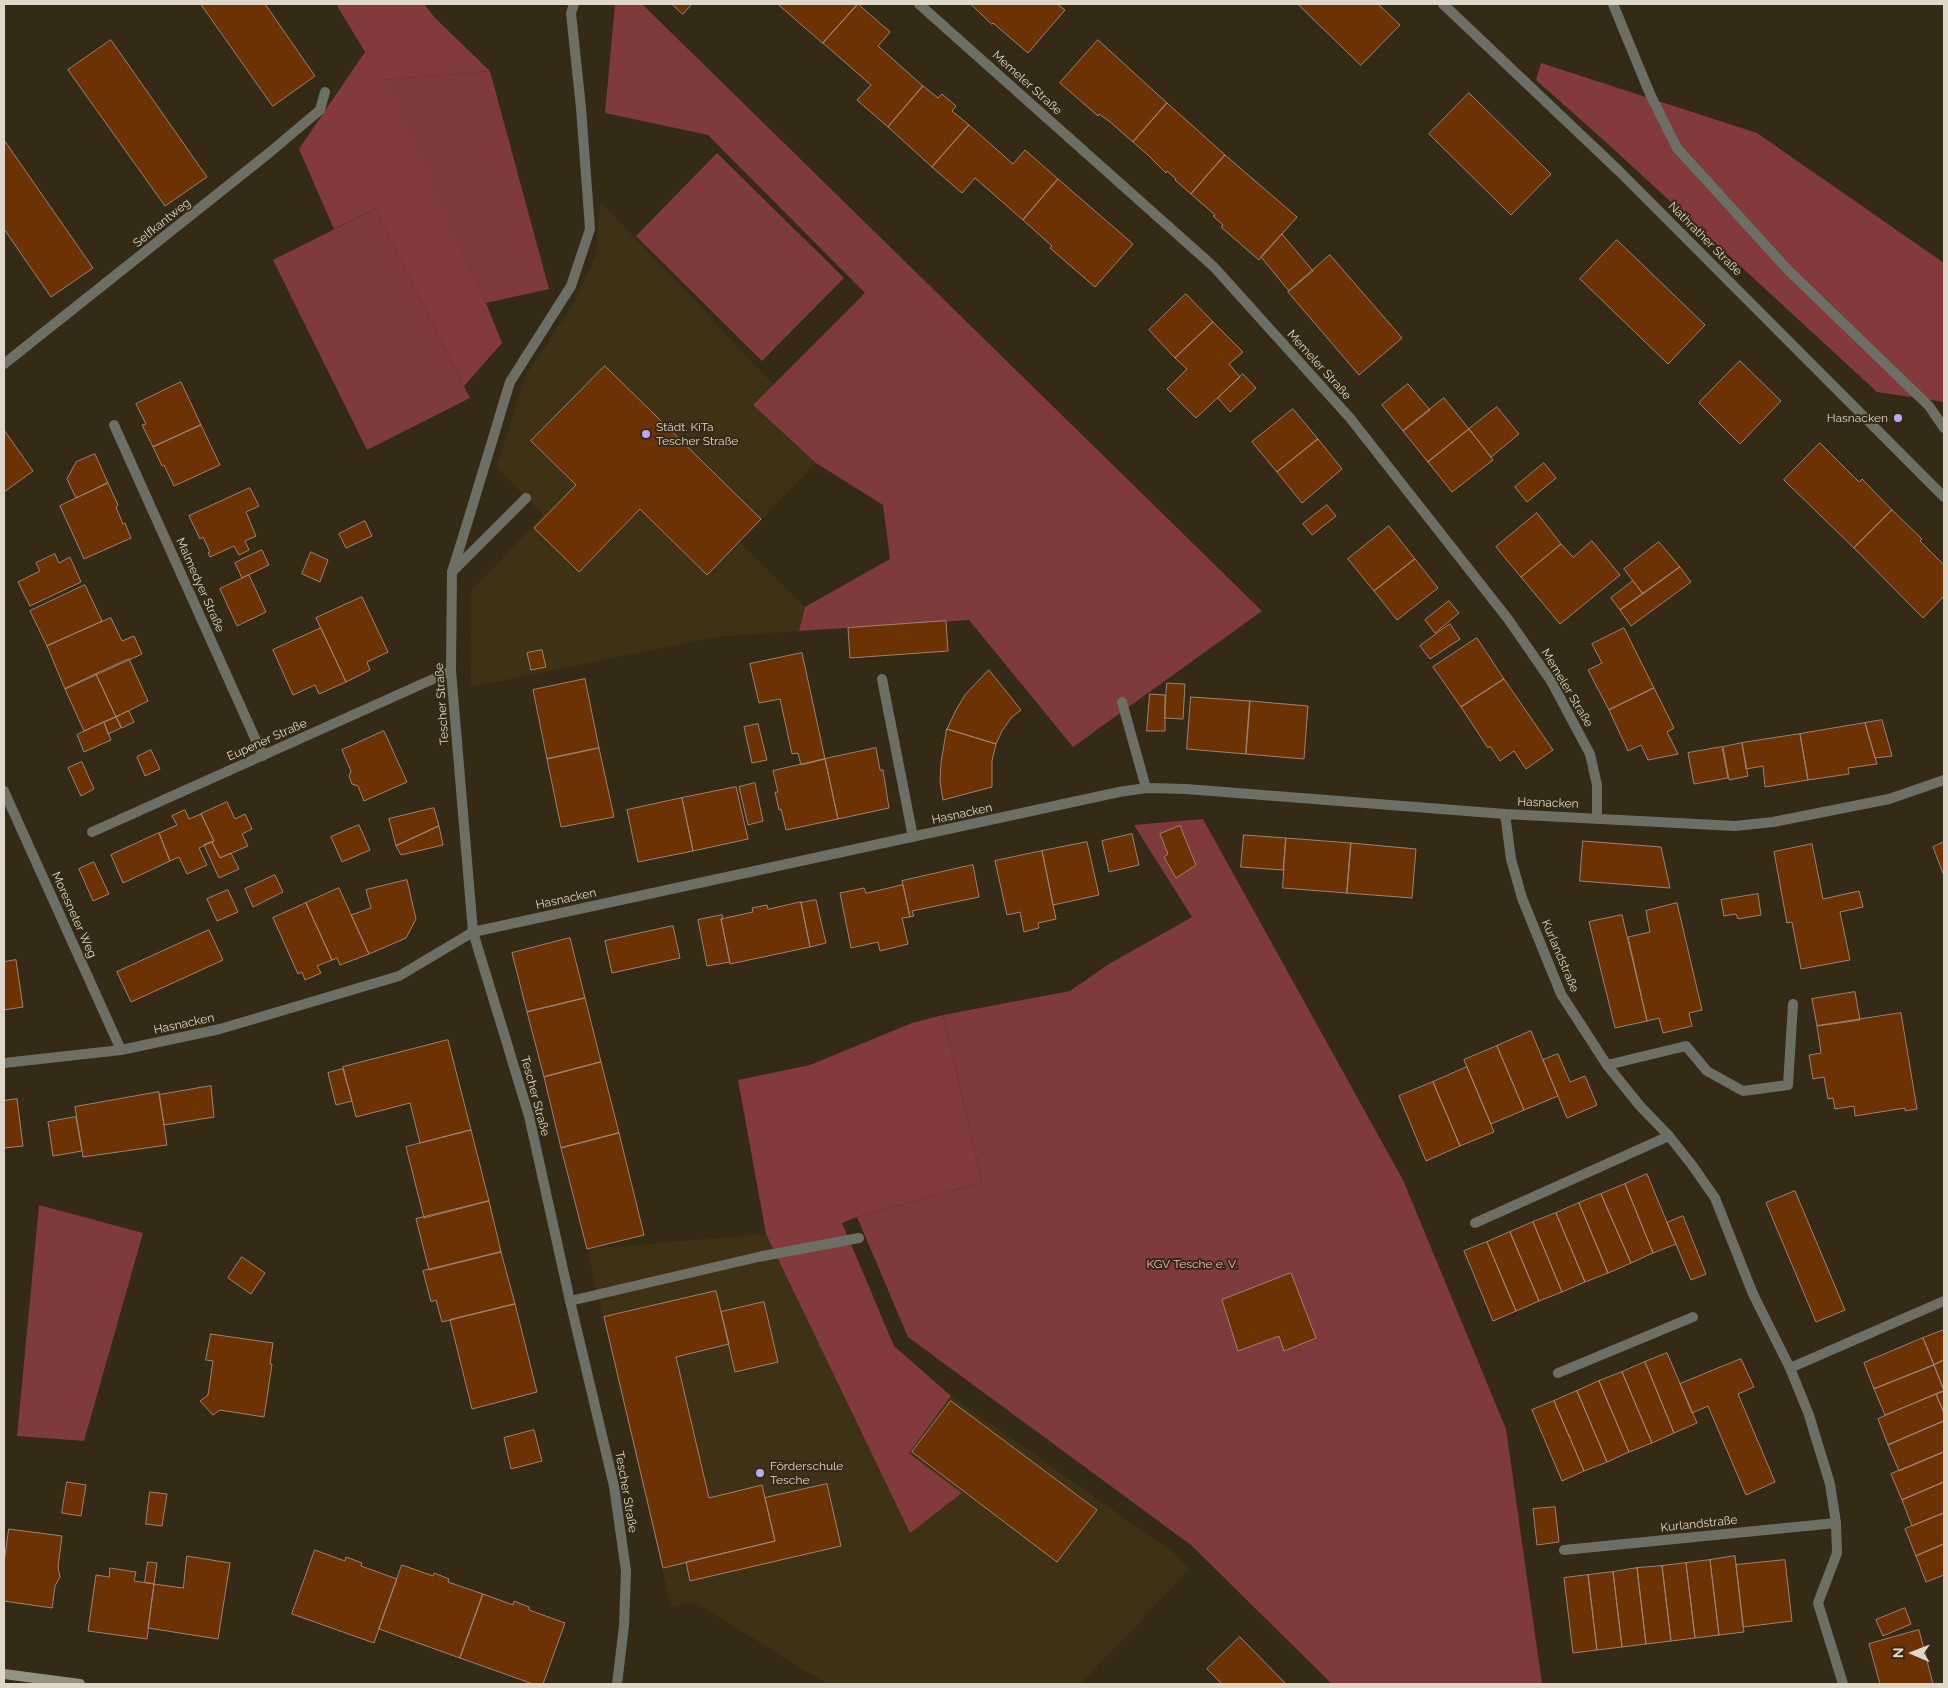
<!DOCTYPE html>
<html>
<head>
<meta charset="utf-8">
<style>
  body { margin:0 }
  #map { position:relative; width:1948px; height:1688px; overflow:hidden; background:#352a16; font-family:Raleway,sans-serif }
  canvas { display:block }
  .frame { position:absolute; inset:0; border:5px solid #ded7ca; pointer-events:none }
  .north { position:absolute; left:1888px; top:1628px; width:50px; height:50px; -webkit-text-stroke:4px #352a16; paint-order:stroke; rotate:271deg; font-size:14px; font-weight:700; line-height:20px; text-align:center; color:#ded7ca }
  .north::after { content:''; display:block; margin:auto; width:18px; height:22px; background:#ded7ca; clip-path:polygon(50% 0,100% 100%,50% 72%,0 100%) }
</style>
</head>
<body>
<div id="map">
<canvas width="1948" height="1688"></canvas>
<div class="frame"></div>
<div class="north">N</div>
</div>
<script>
const g = document.querySelector('canvas').getContext('2d');
g.lineJoin = 'round';
function fill(path, color) { g.fillStyle = color; g.fill(path, 'evenodd'); }
function trace(path, color, width, dash) { g.strokeStyle = color; g.lineWidth = width; g.lineCap = dash ? 'butt' : 'round'; g.setLineDash(dash || []); g.stroke(path); }
function label(font, color, halo, rows, align = 'center') {
  g.font = font + ' Raleway,sans-serif'; g.lineWidth = 4; g.setLineDash([]); g.textBaseline = 'middle'; g.strokeStyle = halo; g.fillStyle = color; for (const [text, x, y, turn = 0] of rows) {
    g.save(); g.translate(x, y); g.rotate((+turn || 0) * Math.PI / 180); g.textAlign = isNaN(turn) ? turn : align; if (halo) g.strokeText(text, 0, 0); g.fillText(text, 0, 0); g.restore();
  }
}
fill(new Path2D(`
  M600,201L774,385L754,405L816,463L740,542L805,607L799,631L716,637L471,687L470,593L543,515L497,467L524,378L575,301L596,255Z
  M766,1234L910,1532L962,1493L909,1453L951,1396L1174,1553L1190,1569L1080,1684H827L696,1603L671,1607L587,1249Z`), '#3f3115');
fill(new Path2D(`
  M615,4H642L1262,611L1073,747L969,620L799,631L805,607L890,559L883,505L816,463L753,405L865,293L708,135L605,113Z
  M490,71L549,289L486,303L384,80Z
  M717,153L844,278L762,361L636,236Z
  M375,209L470,398L367,450L273,260Z
  M1203,819L1403,1180L1506,1429L1542,1684H1332L1191,1545L908,1337L857,1217L982,1182L943,1015L1070,991L1109,964L1192,917L1134,825Z
  M39,1205L143,1233L84,1441L17,1436Z`), '#7f3a3b');
fill(new Path2D(`
  M336,4H424L435,18L490,71L385,80L486,303L502,343L464,386L375,209L334,229L299,149L365,52Z
  M1541,63L1757,133L1944,263V402L1877,392L1608,144L1536,80Z
  M943,1015L982,1182L857,1217L842,1223L894,1346L951,1396L909,1453L962,1493L910,1533L766,1234L738,1080L810,1065L912,1023Z`), '#823a3c');
const building = new Path2D(`
  M201,4H265L315,76L273,106Z
  M672,4H692L683,14Z
  M778,4H858L823,43Z
  M858,4L890,32L878,46L923,86L888,127L857,100L871,85L823,43Z
  M971,4H1057L1065,10L1028,53L993,23L992,24Z
  M1298,4H1378L1400,25L1361,65Z
  M111,40L207,177L165,206L68,70Z
  M1098,40L1167,103L1133,142L1109,121L1099,114L1098,116L1060,83Z
  M923,86L938,98L942,94L956,106L952,111L969,125L932,167L888,127Z
  M1469,93L1551,174L1511,215L1429,134Z
  M1167,103L1225,155L1191,194L1175,180L1176,179L1167,171L1166,173L1148,155L1133,142Z
  M969,125L1013,164L1025,150L1058,179L1023,220L975,178L962,193L932,167Z
  M4,140L93,268L51,297L4,229Z
  M1225,155L1297,217L1259,260L1221,227L1223,225L1213,216L1215,215L1191,194Z
  M1058,179L1133,244L1095,287L1050,248L1052,246L1023,220Z
  M1282,234L1313,271L1289,291L1261,257Z
  M1617,240L1705,325L1668,364L1580,279Z
  M1330,255L1402,338L1359,375L1288,292Z
  M1186,294L1213,322L1175,358L1149,330Z
  M1213,322L1243,352L1229,364L1240,377L1196,418L1167,389L1187,369L1175,358Z
  M1740,361L1781,401L1740,444L1699,403Z
  M605,366L761,519L707,575L640,509L579,572L534,528L576,485L531,441Z
  M1243,374L1256,388L1230,412L1218,398Z
  M181,382L201,425L153,447L142,425L146,424L136,404Z
  M1408,384L1430,410L1403,431L1382,405Z
  M1444,398L1469,429L1428,462L1403,431Z
  M1497,407L1519,434L1491,457L1469,429Z
  M1293,409L1318,439L1277,472L1252,442Z
  M201,425L220,465L174,486L164,465L162,466L153,447Z
  M1469,429L1493,460L1452,492L1428,462Z
  M4,430L33,471L4,492Z
  M1318,439L1342,469L1302,503L1277,472Z
  M1820,443L1859,482L1862,479L1892,510L1854,548L1784,480Z
  M95,454L108,483L76,498L67,479L76,462Z
  M1544,463L1556,478L1527,502L1515,487Z
  M108,483L118,505L116,507L123,524L125,523L131,538L84,559L60,506Z
  M250,488L259,506L246,512L256,536L245,541L249,550L239,555L234,546L210,557L208,553L210,552L203,537L200,539L189,516Z
  M1327,505L1336,516L1312,535L1303,524Z
  M1892,510L1922,539L1920,541L1944,565V596L1923,618L1854,548Z
  M1537,513L1561,544L1521,577L1496,547Z
  M365,521L372,536L346,548L339,534Z
  M1389,526L1415,559L1374,591L1348,559Z
  M1592,541L1620,575L1560,624L1521,577L1561,544L1573,557Z
  M1659,542L1680,567L1643,594L1624,569Z
  M262,550L269,565L242,578L235,563Z
  M311,552L328,560L320,582L302,574Z
  M55,554L59,563L70,557L81,582L30,606L18,582L40,571L36,563Z
  M1415,559L1438,588L1397,620L1374,591Z
  M1680,567L1691,582L1631,626L1620,610Z
  M249,575L266,612L237,626L220,589Z
  M1633,581L1643,594L1620,610L1611,598Z
  M85,585L102,621L47,646L30,611Z
  M362,597L388,652L367,662L370,670L346,682L316,618Z
  M1449,601L1459,613L1435,633L1425,620Z
  M111,618L122,641L134,636L142,654L65,689L47,646Z
  M946,621L948,651L850,658L848,628Z
  M1450,624L1460,639L1430,659L1420,646Z
  M321,628L346,682L319,694L315,685L293,695L273,650Z
  M1624,628L1654,688L1609,710L1588,670L1602,663L1592,644Z
  M1477,638L1504,679L1461,707L1433,667Z
  M542,650L546,667L531,670L527,653Z
  M802,653L825,759L801,765L798,753L792,754L780,699L759,703L750,664Z
  M129,659L148,701L116,717L96,674Z
  M989,670L1021,710L1011,718L1002,731L996,744L947,729L956,710L965,695Z
  M96,674L116,717L84,731L65,689Z
  M585,679L599,748L547,759L533,690Z
  M1504,679L1553,750L1526,769L1514,751L1500,761L1490,746L1488,748L1461,707Z
  M1167,683L1185,684L1183,719L1165,718Z
  M1654,688L1674,728L1667,732L1678,754L1648,760L1641,745L1628,751L1609,710Z
  M1150,694L1165,695V731H1147Z
  M1191,697L1250,701L1246,754L1187,749Z
  M1250,701L1308,706L1304,759L1246,754Z
  M129,711L134,722L122,728L116,717Z
  M116,717L121,728L108,734L104,722Z
  M1882,720L1892,756L1875,758L1865,723Z
  M104,722L111,740L84,752L77,735Z
  M1865,723L1877,764L1848,768L1849,774L1808,780L1800,734Z
  M758,724L767,760L752,763L744,727Z
  M947,729L996,744L992,761V787L943,800L940,782L941,763Z
  M384,731L407,782L364,801L358,786L352,784L349,776L351,771L342,750Z
  M1800,734L1808,780L1765,787L1763,766L1746,769L1742,743Z
  M1742,743L1748,776L1729,780L1723,747Z
  M1722,747L1728,778L1694,784L1688,753Z
  M599,748L614,817L561,827L547,759Z
  M876,748L880,770H883L889,808L838,819L825,759Z
  M151,750L160,769L145,776L137,757Z
  M825,759L838,819L786,830L781,809L779,810L775,792H778L773,771Z
  M82,762L94,789L81,796L68,768Z
  M755,783L763,821L748,825L739,787Z
  M736,787L748,839L693,851L682,798Z
  M682,798L693,851L638,862L627,810Z
  M227,802L235,819L245,814L252,829L242,834L248,846L220,858L212,842L214,841L201,814Z
  M434,808L439,826L396,846L389,819Z
  M185,810L189,819L201,814L214,841L199,848L207,865L187,874L179,857L170,861L159,833L177,825L172,816Z
  M359,825L370,850L342,862L331,837Z
  M439,826L443,845L401,855L396,846Z
  M1180,826L1196,865L1176,878L1164,857L1168,854L1160,834Z
  M159,833L170,861L123,883L111,855Z
  M1132,834L1139,865L1109,872L1102,841Z
  M1244,835L1286,838L1283,870L1241,867Z
  M1286,838L1351,843L1347,893L1283,888Z
  M1583,841L1661,847L1670,888L1580,881Z
  M212,842L220,858L231,853L239,869L219,878L204,845Z
  M1087,842L1099,895L1053,905L1042,851Z
  M1944,842V876L1933,847Z
  M1351,843L1416,849L1412,898L1347,893Z
  M1812,844L1823,899L1859,891L1863,907L1840,912L1850,960L1801,969L1792,922L1787,923L1774,852Z
  M1042,851L1056,919L1038,923L1039,928L1024,932L1020,912L1007,915L995,861Z
  M94,862L109,894L93,901L79,869Z
  M973,865L979,897L912,911L914,916L910,917L902,881Z
  M275,875L283,892L253,907L245,889Z
  M407,880L416,919L406,938L369,954L351,915L371,908L366,890Z
  M903,885L910,917L902,918L908,944L880,951L878,942L851,948L840,893L864,888L866,893Z
  M339,888L369,954L340,965L337,958L332,960L306,903Z
  M228,890L238,912L217,921L207,899Z
  M1758,894L1761,915L1738,919L1736,914L1724,916L1721,900Z
  M816,900L826,943L810,947L801,903Z
  M801,902L810,947L730,964L721,919L753,912L752,908L767,905L768,909Z
  M306,903L332,960L317,966L321,973L305,980L302,972L298,974L273,918Z
  M1677,903L1702,1010L1689,1013L1692,1026L1663,1033L1659,1018L1647,1021L1628,937L1650,932L1646,911Z
  M722,915L723,919H721L730,962L707,966L698,920Z
  M1622,915L1647,1021L1615,1028L1589,922Z
  M673,926L680,958L612,973L605,941Z
  M209,930L223,960L131,1002L117,972Z
  M570,938L585,998L527,1012L512,953Z
  M16,960L23,1007L4,1010V962Z
  M1855,992L1860,1020L1817,1026L1812,999Z
  M585,998L601,1062L544,1077L527,1012Z
  M1901,1013L1917,1109L1905,1111V1108L1855,1116L1854,1106L1835,1109L1833,1098L1828,1099L1824,1077L1813,1079L1809,1055L1821,1053L1817,1026Z
  M1531,1031L1558,1096L1524,1110L1497,1046Z
  M448,1040L471,1130L420,1143L410,1103L356,1117L343,1067Z
  M1497,1046L1524,1110L1491,1124L1464,1060Z
  M1558,1054L1570,1082L1585,1076L1597,1105L1567,1118L1543,1060Z
  M601,1062L619,1133L561,1148L544,1077Z
  M1467,1067L1494,1132L1460,1146L1433,1082Z
  M343,1069L352,1101L336,1105L328,1073Z
  M1433,1082L1460,1146L1426,1161L1399,1096Z
  M211,1086L214,1117L164,1125L159,1095Z
  M159,1092L167,1145L83,1157L75,1107Z
  M17,1099L23,1146L4,1148V1101Z
  M76,1117L82,1151L53,1156L48,1122Z
  M471,1130L489,1201L424,1218L406,1147Z
  M619,1133L644,1235L587,1249L561,1148Z
  M1647,1174L1676,1244L1653,1253L1625,1184Z
  M1625,1184L1653,1253L1631,1263L1601,1194Z
  M1795,1191L1845,1310L1816,1322L1766,1203Z
  M1601,1194L1631,1263L1608,1273L1579,1203Z
  M489,1201L501,1252L429,1270L416,1219Z
  M1579,1203L1608,1273L1585,1282L1556,1213Z
  M1556,1213L1585,1282L1562,1292L1533,1222Z
  M1683,1216L1706,1274L1691,1280L1667,1223Z
  M1533,1222L1562,1292L1539,1301L1510,1232Z
  M1510,1232L1539,1301L1516,1311L1487,1242Z
  M1487,1242L1516,1311L1493,1321L1464,1251Z
  M501,1252L515,1304L442,1322L436,1300L431,1302L423,1271Z
  M242,1257L265,1273L251,1294L228,1278Z
  M1291,1273L1316,1338L1284,1351L1279,1336L1238,1351L1222,1300Z
  M716,1291L729,1344L676,1357L709,1498L762,1485L775,1541L663,1568L604,1317Z
  M764,1302L778,1362L735,1372L721,1312Z
  M515,1304L537,1392L472,1409L450,1320Z
  M1944,1330V1360L1934,1365L1923,1338Z
  M211,1334L273,1343L270,1364H272L264,1417L220,1410L213,1415L200,1401L208,1395L213,1361L206,1360Z
  M1923,1338L1934,1365L1874,1389L1864,1363Z
  M1667,1353L1697,1423L1674,1433L1645,1362Z
  M1741,1359L1754,1387L1738,1394L1775,1482L1746,1495L1708,1406L1692,1413L1680,1384Z
  M1944,1360V1390L1934,1365Z
  M1645,1362L1674,1433L1652,1443L1622,1372Z
  M1934,1365L1944,1391L1885,1415L1874,1389Z
  M1622,1372L1652,1443L1629,1452L1599,1381Z
  M1599,1381L1629,1452L1607,1462L1577,1391Z
  M1577,1391L1607,1462L1584,1471L1554,1401Z
  M1944,1391V1413L1936,1394Z
  M1936,1394L1944,1413V1421L1888,1445L1878,1419Z
  M951,1401L1097,1510L1057,1562L912,1452Z
  M1554,1401L1584,1471L1562,1481L1532,1410Z
  M1944,1421V1452L1899,1471L1888,1445Z
  M534,1430L542,1461L511,1469L504,1438Z
  M1944,1452V1482L1902,1500L1891,1474Z
  M67,1482L86,1485L81,1516L62,1513Z
  M1944,1482V1513L1912,1526L1902,1500Z
  M827,1484L841,1546L690,1581L686,1562L775,1541L765,1498Z
  M150,1492L167,1494L162,1526L146,1524Z
  M1555,1507L1559,1542L1537,1545L1533,1509Z
  M1944,1513V1544L1916,1556L1905,1529Z
  M9,1529L62,1536L58,1567L60,1577L55,1586L52,1608L4,1601V1564Z
  M1944,1544V1575L1926,1582L1916,1556Z
  M315,1550L345,1561L346,1557L362,1563L361,1566L397,1579L374,1643L292,1614Z
  M187,1556L230,1563L218,1639L148,1628L154,1584L183,1588Z
  M1735,1556L1744,1632L1719,1635L1710,1560Z
  M1710,1560L1719,1635L1695,1638L1686,1563Z
  M1785,1560L1792,1621L1743,1627L1736,1565Z
  M148,1562L157,1563L154,1584L145,1582Z
  M1686,1563L1695,1638L1671,1641L1662,1566Z
  M402,1565L433,1576L434,1573L449,1579L448,1582L483,1594L460,1658L379,1629Z
  M1662,1566L1671,1641L1646,1644L1637,1568Z
  M110,1568L136,1572L134,1581L154,1584L147,1639L88,1631L96,1575L109,1577Z
  M1637,1568L1646,1644L1622,1647L1613,1572Z
  M1613,1572L1622,1647L1597,1650L1588,1575Z
  M1588,1575L1597,1650L1573,1653L1564,1578Z
  M483,1594L513,1605L514,1601L529,1607V1610L565,1623L543,1684H533L460,1658Z
  M1905,1608L1911,1624L1883,1636L1876,1620Z
  M1919,1630L1933,1684H1880L1869,1644Z
  M1240,1637L1286,1684H1222L1207,1669Z`);
fill(building, '#6d3203');
trace(building, '#9b8274', 1);
trace(new Path2D(`
  M1613,4L1650,94L1677,148L1788,270L1929,406L1944,428
  M470,514L510,382L571,286L590,229L581,108L571,13L574,4
  M452,572L526,498
  M882,679L913,837
  M1122,702L1146,788
  M1607,1065L1686,1046L1707,1071L1743,1091L1788,1085L1793,1004
  M1475,1223L1669,1136
  M570,1301L758,1257L859,1238
  M1558,1373L1693,1317
  M1564,1550L1836,1523`), '#6d6f64', 10);
trace(new Path2D(`
  M919,4L1214,267L1350,418L1508,619L1551,681L1590,754L1597,785V817
  M1443,4L1619,171L1944,497
  M4,364L269,153L320,110L325,92
  M114,425L263,756
  M470,514L452,572L451,671L473,932L529,1116L570,1301L614,1486L626,1571L624,1626L617,1684
  M4,791L121,1050
  M1505,814L1511,859L1522,898L1561,994L1607,1065L1640,1106L1669,1136L1692,1165L1715,1198L1753,1294L1790,1368L1809,1415L1830,1484L1836,1523L1837,1553L1818,1603L1843,1684
  M92,832L451,671
  M4,1063L121,1050L220,1029L399,976L473,932L1119,792L1146,788L1186,789L1505,814L1735,826L1773,822L1889,799L1944,780
  M1790,1368L1944,1301`), '#6d6f64', 10);
trace(new Path2D(`
  M4,1674L80,1684`), '#929482', 10);
for (const [x, y, r, color] of [
  [1898,418,5,"#b5acf8"],
  [646,434,5,"#b5acf8"],
  [760,1473,5,"#b5acf8"]
]) { const dot = new Path2D(); dot.arc(x, y, r, 0, 2 * Math.PI); g.fillStyle = color; g.fill(dot); trace(dot, '#352a16', 2); }
label('12px', '#ded7ca', '#352a16', [
  ["Memeler Straße",1027,83,42],
  ["Selfkantweg",162,223,-39],
  ["Nathrather Straße",1705,239,45],
  ["Memeler Straße",1319,365,48],
  ["Malmedyer Straße",200,585,66],
  ["Memeler Straße",1567,688,59],
  ["Tescher Straße",442,704,-94],
  ["Eupener Straße",267,740,-24],
  ["Hasnacken",1548,803,2],
  ["Hasnacken",962,814,-12],
  ["Hasnacken",566,899,-12],
  ["Moresneter Weg",74,915,66],
  ["Kurlandstraße",1560,956,67],
  ["Hasnacken",184,1024,-12],
  ["Tescher Straße",535,1096,75],
  ["Tescher Straße",626,1492,80],
  ["Kurlandstraße",1699,1524,-6]
]);
label('12px', '#ded7ca', '#352a16', [
  ["Hasnacken",1888,418,"right"],
  ["Städt. KiTa",656,427],
  ["Tescher Straße",656,441],
  ["Förderschule",770,1466],
  ["Tesche",770,1480]
], 'left');
label('12px', '#fbb9b7', '#352a16', [
  ["KGV Tesche e. V.",1192,1264]
]);
</script>
</body>
</html>
